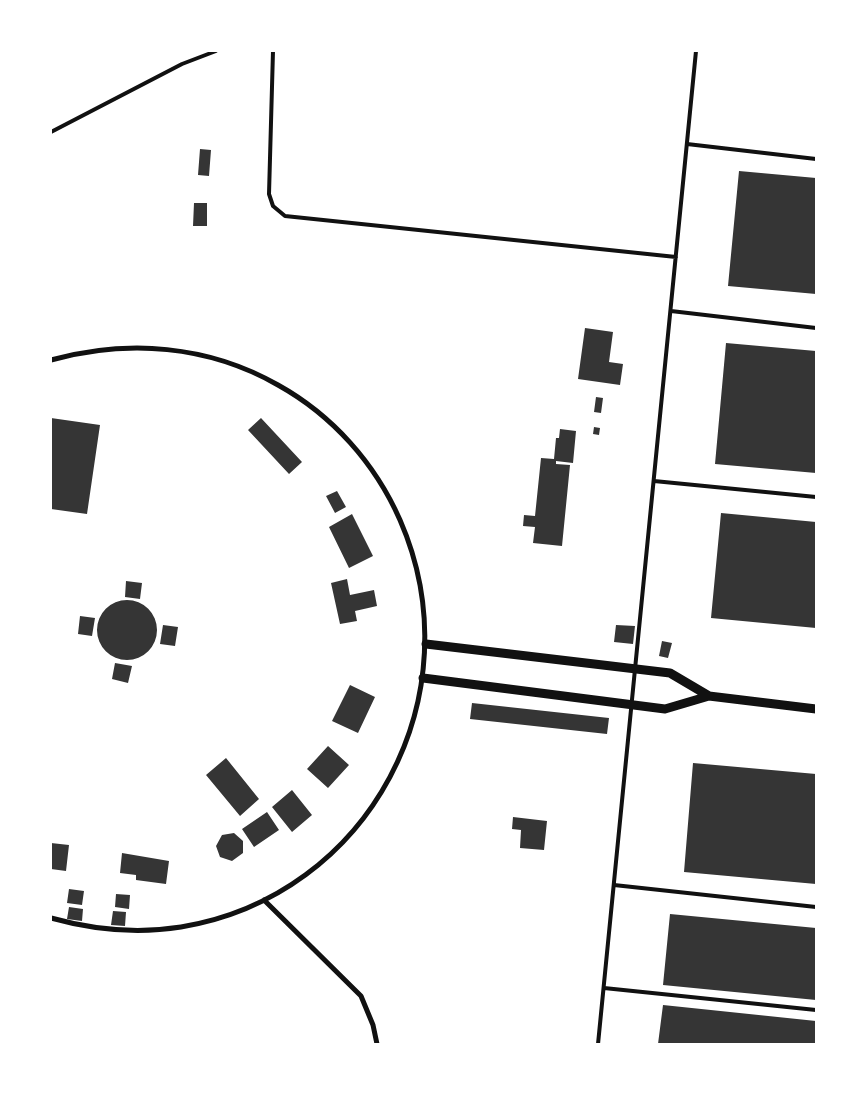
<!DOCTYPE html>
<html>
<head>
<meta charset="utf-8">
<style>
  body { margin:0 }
  #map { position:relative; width:867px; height:1095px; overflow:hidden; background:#fff; font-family:"Fira Sans Condensed",sans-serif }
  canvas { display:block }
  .frame { position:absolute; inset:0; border:52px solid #fff; pointer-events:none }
</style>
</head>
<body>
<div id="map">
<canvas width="867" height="1095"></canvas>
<div class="frame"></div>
</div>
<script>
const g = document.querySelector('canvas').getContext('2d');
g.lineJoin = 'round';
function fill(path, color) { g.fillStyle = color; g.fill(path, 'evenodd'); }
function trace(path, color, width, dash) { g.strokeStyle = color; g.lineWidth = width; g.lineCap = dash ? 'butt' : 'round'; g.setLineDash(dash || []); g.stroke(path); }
fill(new Path2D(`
  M200,149L211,150L209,176L198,175Z
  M739,171L816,178V294L728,286Z
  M194,203H207V226H193Z
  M585,328L613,332L609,362L623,364L620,385L578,379Z
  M726,343L816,351V473L715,464Z
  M596,397L603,398L601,413L594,412Z
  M51,418L100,425L87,514L51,509Z
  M261,418L302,462L289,474L248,430Z
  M594,427L600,428L599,435L593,434Z
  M560,429L576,431L573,463L556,461V464L570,465L562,546L533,543L535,527L523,526L524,515L535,516L541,458L554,459L556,438H559Z
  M337,491L346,507L335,513L326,496Z
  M721,513L816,522V628L711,618Z
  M352,514L373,556L349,568L329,527Z
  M347,579L350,595L374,590L377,606L355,611L357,621L340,624L331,583Z
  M126,581L142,583L140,599L125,597Z
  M97 630a30 30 0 1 1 60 0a30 30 0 1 1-60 0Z
  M80,616L95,618L92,636L78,634Z
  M163,625L178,627L175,646L160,644Z
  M616,625L635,626L633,644L614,642Z
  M662,641L672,643L668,658L659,656Z
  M115,663L132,666L128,683L112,679Z
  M350,685L375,697L358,733L332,721Z
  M472,703L609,718L607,734L470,719Z
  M328,746L349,765L328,788L307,769Z
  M226,758L259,799L240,816L206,775Z
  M693,763L816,774V884L684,872Z
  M292,790L312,815L292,832L272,807Z
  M267,812L279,830L254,847L242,829Z
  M513,817L547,821L544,850L520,848L521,830L512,829Z
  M234,833L243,841V853L232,861L220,857L216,846L222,835Z
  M51,843L69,845L66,871L51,869Z
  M122,853L169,861L166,884L136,880V875L120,873Z
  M69,889L84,891L82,905L67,903Z
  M116,894L130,895L129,909L115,907Z
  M69,907L83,909L82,921L67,919Z
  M113,911L126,912L125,926L111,925Z
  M670,914L816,928V1000L663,985Z
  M663,1005L816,1021V1044H658Z`), '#353535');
trace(new Path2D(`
  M273,51L269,194L273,206L285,216L676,257
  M51,132L182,64L216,51
  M687,144L816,159
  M671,311L816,328
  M654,481L816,497
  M614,885L816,907
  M604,988L816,1010
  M598,1044L696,51`), '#111', 4);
trace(new Path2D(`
  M51,360C128,339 208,345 278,385C332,415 375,463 400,520C476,694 370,896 181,927C137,934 94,930 51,918
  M264,900L361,996L373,1025L377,1044`), '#111', 5);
trace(new Path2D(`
  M426,644L670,673L709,696L816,709
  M423,678L665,709L709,696`), '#111', 9);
</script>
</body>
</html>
